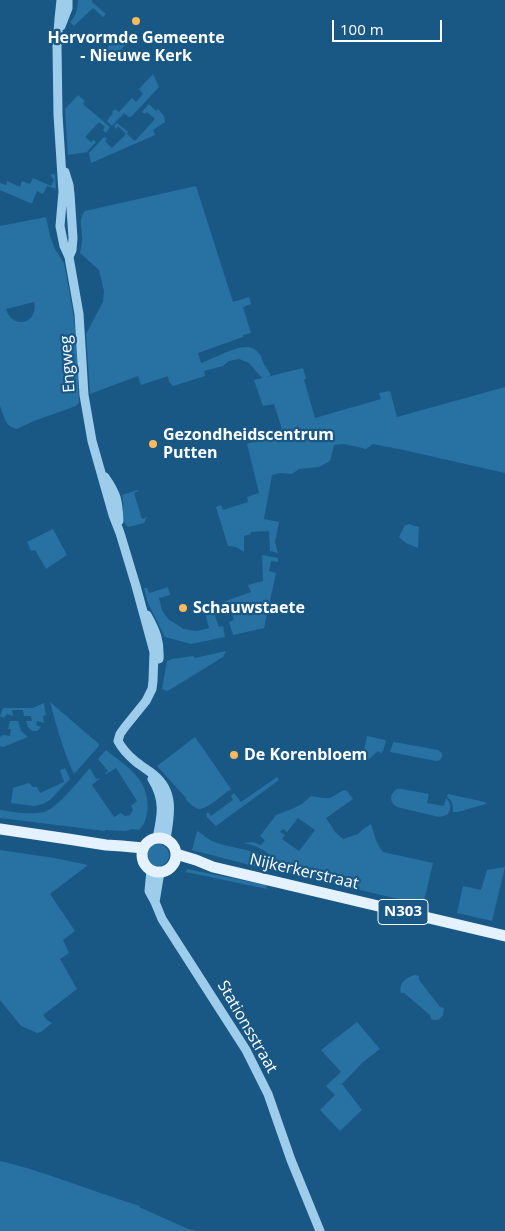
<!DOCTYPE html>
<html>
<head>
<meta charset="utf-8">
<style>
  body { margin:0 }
  #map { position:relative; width:505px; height:1231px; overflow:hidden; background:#195885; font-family:"Open Sans",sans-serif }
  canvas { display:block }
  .scale { position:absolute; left:332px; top:20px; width:110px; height:22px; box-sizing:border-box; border:2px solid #fff; border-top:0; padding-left:6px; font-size:15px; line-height:18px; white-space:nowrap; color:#fff; -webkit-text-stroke:4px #195885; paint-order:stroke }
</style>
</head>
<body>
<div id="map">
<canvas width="505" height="1231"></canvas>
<div class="scale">100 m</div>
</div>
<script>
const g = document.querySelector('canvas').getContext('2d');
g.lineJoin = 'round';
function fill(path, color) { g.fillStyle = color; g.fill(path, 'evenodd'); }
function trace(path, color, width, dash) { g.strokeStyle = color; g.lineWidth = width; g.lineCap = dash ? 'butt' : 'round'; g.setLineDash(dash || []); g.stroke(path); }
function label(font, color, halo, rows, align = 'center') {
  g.font = font + ' "Open Sans",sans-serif'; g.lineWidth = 4.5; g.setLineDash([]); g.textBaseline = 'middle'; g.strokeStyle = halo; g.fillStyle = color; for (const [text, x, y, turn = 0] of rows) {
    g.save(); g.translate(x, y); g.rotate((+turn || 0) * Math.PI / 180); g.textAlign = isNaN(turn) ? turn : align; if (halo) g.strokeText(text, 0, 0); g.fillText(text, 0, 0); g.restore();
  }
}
fill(new Path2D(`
  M78,0H92V2L106,14L103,17L93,8L74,26L70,22C76,16 78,8 78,0Z
  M117,33L127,43L109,63C104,54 109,40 117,33Z
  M153,74L159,87L131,117H129L124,113L112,126L107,121L113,113L112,112L115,109L119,112L132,98L136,102L143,94L139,89Z
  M78,95L85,101L83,104L110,127L106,133L103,130L105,127L99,122L85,137L91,142L94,140L96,142L87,152L68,155L65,109Z
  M149,104L156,111L158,109L164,116L165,122L153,130L155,135L91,163L89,153L104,137L107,139L105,141L112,148L126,134L118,126L116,129L114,126L117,123L128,132L127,134L135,141L155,119L147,112L145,114L142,112Z
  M52,174H55L56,189L47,186L43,194L37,191L32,203H30L0,190V183L6,185L7,181L20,187L22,181L30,184L33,178L51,186L54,180L51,176Z
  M196,186L233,302L249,297L251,304L243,307L251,333L243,335V337L198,353L201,363C214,359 239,343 252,348C255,349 259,353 261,356C262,363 267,368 271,375L267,377L303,368L306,378L304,380L315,418L381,399L379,393L390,391L397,417L505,387V473L399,449L373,444L366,449L354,446L343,444L334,445L330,461L319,467L299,469L292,474L280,473L272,475L264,519L279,522L275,542L278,553L270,551L269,531L251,532V534L244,536V552L236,547L228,546L216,507L221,505L223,510L248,502L247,497L259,493L247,444L283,432L274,404L263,406L254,380L262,378L249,363L239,359L229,361L223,366L204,371L205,376L173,386L169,382L168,376L141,385L138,376L90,394L86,334L103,302L104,291L99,270L80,253C81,248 83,241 82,236C82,226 78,219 85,211Z
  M46,217L50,236L55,249L64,263L73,312L77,347L79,403L76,406L34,421L17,429C5,427 4,416 0,406V226ZM34,302C39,324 12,330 6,309Z
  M138,490L139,491L134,493L142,519L147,517L144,523L128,527C120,520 125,505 122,495Z
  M408,524L419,527L418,548L406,543L399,537L405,525H408Z
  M53,529L67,555L46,569L35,550L31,551L27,542Z
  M262,555L278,558V562L271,561L269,571L276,573L264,628L233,635L229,622L234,620L229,602L223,603V602L251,592L248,585L263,581Z
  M168,587L170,595L159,598L162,610L168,619L184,629L197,631L209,628L206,617L207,612L213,610L219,627L223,626L225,637L191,644L165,637L148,603L144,588H147L149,593Z
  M226,651L223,657L171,689L167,691L162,689L167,661L172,659L193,656L195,658Z
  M50,702L99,744L98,747L74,774C63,751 57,727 50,702Z
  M44,703L46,715L43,716L44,723L37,721L36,725L41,727L37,731H32L28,727L26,721H32L31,716H24L23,710H12L13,716L7,714L4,718L0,716L3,708H33Z
  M10,721H18L21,731L28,737L3,747L0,746V737L3,735L10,736L11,729H8Z
  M367,736L385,740L386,741L383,751L381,753L378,751L369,759L367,762L363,756Z
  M195,737L231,789C225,793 207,809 200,809C195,809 190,803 186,800V798L157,766Z
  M394,742L438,750L442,753V757L440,760L436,761L390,752L393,743Z
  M106,750C117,759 131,768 139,779C149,793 152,817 139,830L132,829L126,831L105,830V831L0,818V810C14,812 30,815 44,812C59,807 78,781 90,768L96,779L99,778V779L92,785L114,817L121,813L125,816L130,815L133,810L131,806L137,801L116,768L106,774L105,773L108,771L98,759Z
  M65,768L70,779L50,800L43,804L34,806L11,803L13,788L29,783L33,787H37L40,793L64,782L60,770Z
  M277,777L279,780L216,826L207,817L206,814L208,812L211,816L233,800L231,796L234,793L241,802Z
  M397,789H402L429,794L427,803L444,806L446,798C451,803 452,809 447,815L439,817L397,807C389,802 389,794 397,789Z
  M344,790L347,791L353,799L326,818L335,832L343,839L358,834L363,829L371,824C374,833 376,844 383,852L433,863L423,905L285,872C274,857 263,846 243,843L253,842L261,845L265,840L260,836L276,815L294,808L302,804L311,796L323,798H330ZM298,818L315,830L299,851L282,839L285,835L280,832L283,829L287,832Z
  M448,794L485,802L486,804L458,812H453C453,805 453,801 447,797Z
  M197,831C203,834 209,841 217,843C240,851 262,847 277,870L270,869L269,870L192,850Z
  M147 855a11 11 0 1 1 22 0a11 11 0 1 1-22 0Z
  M0,850L54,858L88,865L50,894L75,931L63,940L69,953L60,959L77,989L43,1015L47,1020L52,1023L41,1032L37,1033L21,1026L0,1000Z
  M505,867L492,921L457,913L463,886L481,890L487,870Z
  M187,869L266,885L267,889L186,872Z
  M415,975L419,976V980L440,1007L444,1008L443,1015C440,1020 436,1021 431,1019L430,1015L404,993H401C398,984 406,977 415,975Z
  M357,1022L380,1049L363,1062L342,1084L362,1110L340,1131L320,1110L335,1095L326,1086L341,1072L321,1050Z
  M0,1161C48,1172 93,1192 140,1206L139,1207L188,1229L198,1231H0Z`), '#2871a3');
trace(new Path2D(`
  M61,0L59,19L57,46L58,115L63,192L60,226L64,246L69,257L79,314L84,395L92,441L113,515L120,533L136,586L154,652L153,681L152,689L146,701L125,727L120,734L118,741C122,749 128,755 135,761C141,766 148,770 154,775C175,792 170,815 166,839
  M61,26L68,8V0
  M65,172L69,185L70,194L73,238L72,250L69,257
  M105,477C117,494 118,501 119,521
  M147,615C156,631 160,641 159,659
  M152,779C165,800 162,815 157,838
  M151,870L149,891L155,902L162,919L246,1050L268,1094L291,1160L320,1231
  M155,902L160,872`), '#9ecdec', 9);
trace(new Path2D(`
  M0,829L68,839L106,845L122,846L143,848
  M142 855a17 17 0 1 1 34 0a17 17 0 1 1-34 0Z
  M176,854L196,860L213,867L505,936`), '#e4f2ff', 11);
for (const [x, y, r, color] of [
  [136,21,5,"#ffb85a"],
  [153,444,5,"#ffb85a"],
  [183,608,5,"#ffb85a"],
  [234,755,5,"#ffb85a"]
]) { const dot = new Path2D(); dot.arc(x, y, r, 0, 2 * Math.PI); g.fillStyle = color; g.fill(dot); trace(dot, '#195885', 2); }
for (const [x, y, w] of [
  [403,912,50]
]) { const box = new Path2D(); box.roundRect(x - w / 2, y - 12.5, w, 25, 4); g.fillStyle = '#195885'; g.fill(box); trace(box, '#fff', 1); }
label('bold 15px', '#fff', null, [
  ["N303",403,912]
]);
label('bold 16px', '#fff', '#195885', [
  ["Hervormde Gemeente",136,38,"center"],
  ["- Nieuwe Kerk",136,56,"center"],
  ["Gezondheidscentrum",163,435],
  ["Putten",163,453],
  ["Schauwstaete",193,608],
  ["De Korenbloem",244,755]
], 'left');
label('16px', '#fff', '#195885', [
  ["Engweg",68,364,-94],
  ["Nijkerkerstraat",304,872,13],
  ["Stationsstraat",247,1027,60]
]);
</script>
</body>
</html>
